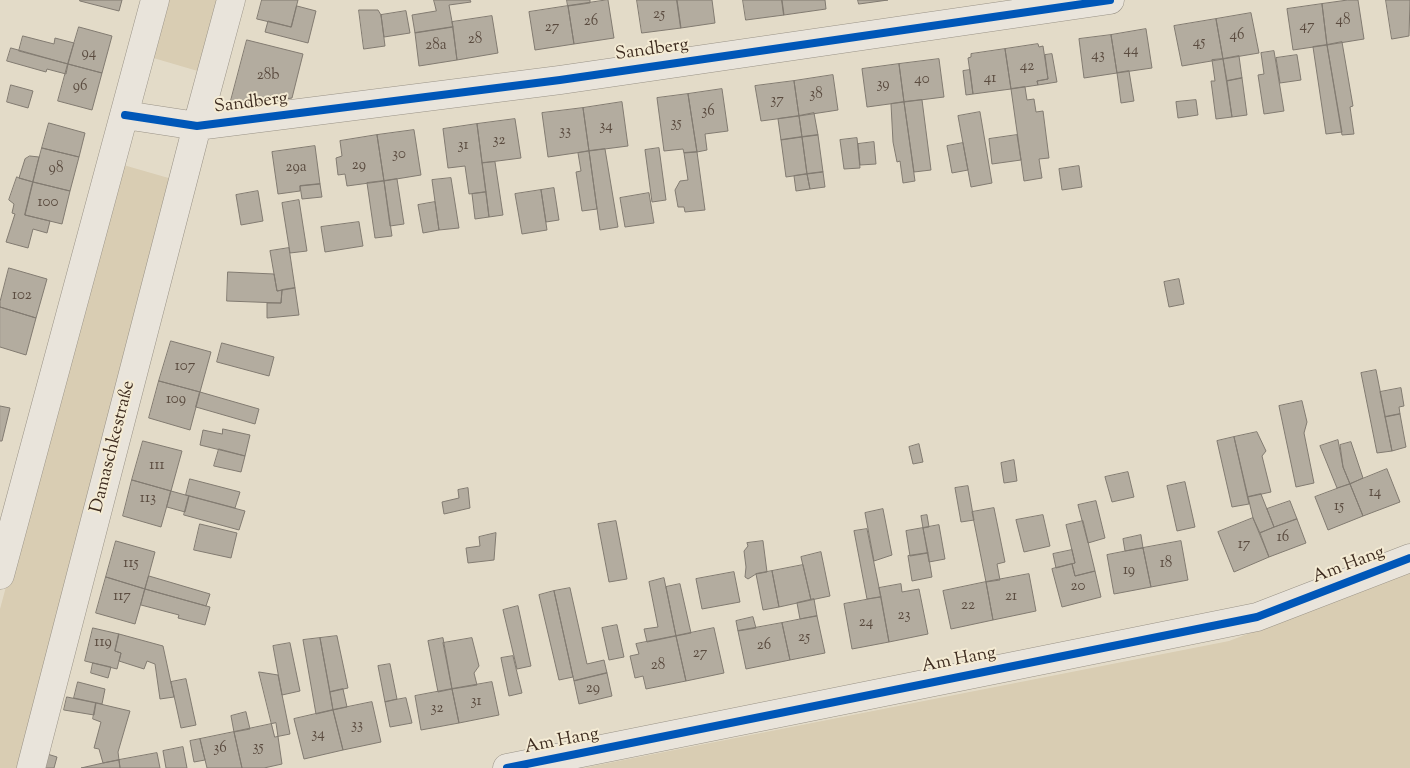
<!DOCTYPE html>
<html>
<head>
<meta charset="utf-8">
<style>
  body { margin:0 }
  canvas { display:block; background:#e3dbc8 }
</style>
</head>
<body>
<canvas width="1410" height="768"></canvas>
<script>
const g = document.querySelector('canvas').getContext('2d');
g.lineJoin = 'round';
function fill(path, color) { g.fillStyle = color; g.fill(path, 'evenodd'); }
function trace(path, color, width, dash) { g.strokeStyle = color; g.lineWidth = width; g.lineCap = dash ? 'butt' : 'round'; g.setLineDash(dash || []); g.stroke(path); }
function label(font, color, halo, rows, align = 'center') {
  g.font = font + ' "Sorts Mill Goudy",serif'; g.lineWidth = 4; g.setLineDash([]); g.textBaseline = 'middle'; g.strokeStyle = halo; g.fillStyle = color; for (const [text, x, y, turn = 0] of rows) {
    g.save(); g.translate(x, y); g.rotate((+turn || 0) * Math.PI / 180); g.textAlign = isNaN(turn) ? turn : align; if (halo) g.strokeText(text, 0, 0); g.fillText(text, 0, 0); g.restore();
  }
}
fill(new Path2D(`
  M165,0H223L201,72L150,57Z
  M120,164L172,179L17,768H0V609Z
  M1410,572V768H583L1229,641Z`), '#d9cdb3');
const building = new Path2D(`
  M80,0H122L119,11L80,1Z
  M262,0H298L291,27L257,19Z
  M434,0H470L471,2L449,5L453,27L415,33L412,15L436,11Z
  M567,0H590V3L568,6Z
  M608,0L614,38L574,44L568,6Z
  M637,0H677L681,28L642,33Z
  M677,0H712L715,23L681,28Z
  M743,0H782L784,15L746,20Z
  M782,0H825L826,9L784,15Z
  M858,0H888L859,4Z
  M1348,0H1358L1364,39L1327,45L1322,4Z
  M1386,0H1410L1409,36L1392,39Z
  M1322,4L1327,45L1293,50L1287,9Z
  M297,6L316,11L308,43L265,32L268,21L291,27Z
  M568,6L574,44L535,50L529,12Z
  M359,10H378L381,15L385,46L364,49Z
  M406,11L410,33L384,37L381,15Z
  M1251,13L1259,53L1223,59L1216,19Z
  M492,16L498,53L457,60L452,22Z
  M1216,19L1223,59L1182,66L1174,26Z
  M79,27L112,36L102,73L68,64Z
  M453,27L457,60L419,66L415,33Z
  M1146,29L1152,68L1117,73L1111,35Z
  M1111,35L1117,73L1084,78L1079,39Z
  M23,36L54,44L55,38L74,43L68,64L19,51Z
  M247,40L303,54L292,98L229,108Z
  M1342,42L1353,106L1350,107L1354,134L1342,135L1327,45Z
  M1038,44L1039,47L1043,46L1048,79L1037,81L1038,85L1011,89L1005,49Z
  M1327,45L1342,132L1326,134L1313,47Z
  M11,48L68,64L66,74L47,69L46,72L7,61Z
  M1005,49L1011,89L973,94L968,58L971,57V54Z
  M1274,51L1284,111L1264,114L1258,75L1264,74L1261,53Z
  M1052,54L1057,82L1038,85L1037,81L1048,79L1045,55Z
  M1297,55L1301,80L1280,83L1276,58Z
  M1239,56L1242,78L1227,81L1223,59Z
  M939,59L944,97L904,102L899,64Z
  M1223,59L1232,117L1216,119L1211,81H1215L1212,60Z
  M68,64L102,73L92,110L58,101Z
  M899,64L904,102L867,107L862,69Z
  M970,70L973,94L966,95L963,71Z
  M1129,71L1134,101L1121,103L1117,73Z
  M833,75L838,110L799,116L794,81Z
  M1242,78L1247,115L1232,117L1227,81Z
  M794,81L799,116L761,121L755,86Z
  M11,85L33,91L28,108L7,102Z
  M1025,87L1027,100L1034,99L1036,112L1043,111L1049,158L1039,159L1042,178L1024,181L1011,89Z
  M722,89L728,131L705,134L707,150L697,152L688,94Z
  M688,94L697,152L684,153L683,149L664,151L657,98Z
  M922,100L931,170L914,172L904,102Z
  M1196,100L1198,115L1178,118L1176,102Z
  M622,102L628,146L589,151L583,108Z
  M904,102L915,181L903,183L900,161L897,162L893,142L891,104Z
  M583,108L589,151L548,157L542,113Z
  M980,112L992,183L971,187L958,116Z
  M814,113L818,135L802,137L799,116Z
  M799,116L802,137L781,140L778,119Z
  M515,119L521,158L482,163L477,124Z
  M49,123L85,133L79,157L42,148Z
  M477,124L486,192L469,194L465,166L448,168L443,129Z
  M414,130L421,175L384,181L377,135Z
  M377,135L384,181L347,186L345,174L338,175L336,158L342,156L340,141Z
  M818,135L823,172L807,174L802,137Z
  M1017,135L1021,160L992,164L989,139Z
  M802,137L807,174L786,177L781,140Z
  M857,138L860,168L844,169L840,140Z
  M874,142L876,164L860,165L858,144Z
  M963,143L968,170L952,173L947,146Z
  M315,146L320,184L300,186V191L278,194L272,152Z
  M42,148L79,157L70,191L33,182Z
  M659,148L666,200L652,202L645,150Z
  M605,149L618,227L600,230L589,151Z
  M589,151L597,209L582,211L576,172L581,171L578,153Z
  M697,152L705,210L685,212L684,207H678L675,190L680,181L688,180L684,153Z
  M30,156L39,157L33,182L19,178L25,159Z
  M495,162L503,215L489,217L482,163Z
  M1079,166L1082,187L1062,190L1059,169Z
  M823,172L825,187L810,189L807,174Z
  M807,174L810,189L796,191L794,176Z
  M17,177L19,178L33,182L25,215L50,221L47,233L33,229L28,248L6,242L15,214L12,213L14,204L9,200Z
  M451,178L459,228L439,230L432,180Z
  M397,179L404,224L390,226L384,181Z
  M384,181L392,236L375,238L367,183Z
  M33,182L70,191L62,224L25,215Z
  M320,184L322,197L302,199L300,186Z
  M554,188L559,220L546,222L541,190Z
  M541,190L547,230L522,234L515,194Z
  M258,191L263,221L241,225L236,195Z
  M486,192L489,217L475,219L472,194Z
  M649,193L654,223L625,227L620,198Z
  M299,200L307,251L290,253L282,203Z
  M435,202L439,230L423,233L418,205Z
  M359,222L363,246L325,252L321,227Z
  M289,248L295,288L277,291L270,251Z
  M9,268L47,279L36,318L0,307V302Z
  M228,272L274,274L277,291L282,290L281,303L227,301Z
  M1179,279L1184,304L1169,307L1164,282Z
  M295,288L299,315L267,318V303H281L282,290Z
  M0,307L36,318L26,355L0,347Z
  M171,341L211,352L200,392L159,381Z
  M222,343L274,357L269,376L217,362Z
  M1376,370L1392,451L1377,453L1361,373Z
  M159,381L200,392L190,430L149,418Z
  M1401,388L1404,406L1399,407L1400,414L1385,417L1380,392Z
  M200,392L259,409L255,424L196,407Z
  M1302,401L1307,422L1304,433L1314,483L1296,487L1279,406Z
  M0,406L10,408L2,441H0Z
  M1400,414L1406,447L1392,451L1385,417Z
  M223,429L250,435L245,456L200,445L203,430L222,434Z
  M1257,432L1266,451L1262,456L1271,492L1248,497L1234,437Z
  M1234,437L1249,504L1232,507L1217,441Z
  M1338,440L1343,467L1350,484L1337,488L1320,446Z
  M143,441L182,451L171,491L132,480Z
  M1351,442L1363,478L1350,484L1343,467L1340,445Z
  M919,444L923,462L913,464L909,447Z
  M219,449L245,456L241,472L214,466Z
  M1014,460L1017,481L1004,483L1001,463Z
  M1387,469L1400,502L1363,516L1350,484Z
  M1128,472L1134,497L1112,502L1105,477Z
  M190,479L240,492L235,508L186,495Z
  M132,480L171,491L161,527L123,516Z
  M1185,482L1195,527L1177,531L1167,486Z
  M1350,484L1363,516L1328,530L1315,497Z
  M968,486L974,520L961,522L955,488Z
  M468,488L470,508L444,514L442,502L459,498L458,490Z
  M171,491L189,496L185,512L167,507Z
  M1261,494L1274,527L1260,533L1253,518L1248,497Z
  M189,496L245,511L239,530L184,515Z
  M1096,501L1105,538L1088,543L1078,505Z
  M1290,501L1297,519L1274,527L1267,509Z
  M994,508L1005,562L997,564L1000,580L986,582L972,512Z
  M883,509L892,555L874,561L865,513Z
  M927,515L929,527L923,528L921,516Z
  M1043,515L1050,546L1024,552L1016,520Z
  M1253,518L1269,557L1234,572L1218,532Z
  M1297,519L1306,543L1269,557L1260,533Z
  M616,521L627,579L609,582L598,524Z
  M1083,521L1095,571L1075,576L1072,564L1075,563L1066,525Z
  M200,524L237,533L231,558L194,550Z
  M939,525L945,559L929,562L923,528Z
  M923,528L928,553L910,556L906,531Z
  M867,529L881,597L867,599L854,531Z
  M496,533L494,560L468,563L466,548L480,546L479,537Z
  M1141,535L1143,548L1125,551L1123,539Z
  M116,541L155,552L145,589L106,577Z
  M763,541L767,572L756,574L748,579L745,577L746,567L744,551L748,546L747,543Z
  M1181,541L1188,580L1151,587L1143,548Z
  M1143,548L1151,587L1114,594L1107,555Z
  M1072,550L1075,563L1056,568L1053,554Z
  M821,552L830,596L811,600L801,557Z
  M928,553L932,577L912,581L908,556Z
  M1072,564L1075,576L1095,571L1101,597L1062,607L1052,569Z
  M803,565L811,600L779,607L772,571Z
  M772,571L779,607L763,610L756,574Z
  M734,572L740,602L702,609L696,579Z
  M1029,574L1036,611L993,620L986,582Z
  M149,576L210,594L206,606L145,589Z
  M106,577L145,589L135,624L96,613Z
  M664,578L676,636L647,642L644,629L658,627L649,582Z
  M986,582L993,620L951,629L943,591Z
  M680,584L691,633L676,636L666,587Z
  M901,584L902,592L919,589L928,634L889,642L879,588Z
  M570,588L587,664L604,660L607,673L574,681L554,591Z
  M145,589L210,607L205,625L178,618L179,615L141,605Z
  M554,591L573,677L559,680L539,595Z
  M881,597L889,642L852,649L844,604Z
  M814,599L817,616L800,619L797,603Z
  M518,606L531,666L517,669L503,610Z
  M817,616L825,653L790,660L782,623Z
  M753,617L756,628L738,631L736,621Z
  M782,623L790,660L746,669L738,631Z
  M617,625L624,657L609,660L602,628Z
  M93,628L119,634L115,651L121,653L117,669L85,661Z
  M714,628L724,673L686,681L676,636Z
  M119,634L163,646L174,697L160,699L155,664L147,661L144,669L119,661L121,653L115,651Z
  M337,636L348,688L330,692L320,638Z
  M676,636L686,681L646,689L643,676L635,678L630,656L639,654L636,644Z
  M320,638L333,710L316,714L303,640Z
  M443,638L452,689L438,692L428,641Z
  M472,638L479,666L474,673L477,685L452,689L443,643Z
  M290,643L300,691L282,695L273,646Z
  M513,656L522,693L509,696L501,658Z
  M93,663L111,667L108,678L91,673Z
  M390,664L397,699L385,702L378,666Z
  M259,672L278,675L290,734L275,737Z
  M607,673L612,696L579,704L574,681Z
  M186,679L196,725L181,728L171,682Z
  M78,682L105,689L102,704L74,698Z
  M492,682L499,715L459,723L452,689Z
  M343,689L347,707L333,710L330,692Z
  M452,689L459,723L421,730L415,696Z
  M67,697L96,703L94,715L64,710Z
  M406,698L412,723L390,727L385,702Z
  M372,702L381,742L343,750L333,710Z
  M96,703L130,711L118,752L119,760L103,763L99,749L94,748L101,722L93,719Z
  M333,710L343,750L304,759L294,719Z
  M246,712L250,729L234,732L231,716Z
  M276,723L282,764L264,768H242L234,732Z
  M234,732L242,768H207L200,739Z
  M200,739L205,760L194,762L190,741Z
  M183,747L187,768H166L163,751Z
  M44,753L57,757L54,768H40Z
  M157,753L160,768H120L119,760Z
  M119,760L120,768H81L103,763Z`);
fill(building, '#b3ac9f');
trace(building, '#827b71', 1);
const street = new Path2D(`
  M125,115L197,126L560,80L1110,0
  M0,575L155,0
  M31,768L197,126L231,0
  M507,768L1257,617L1410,558`);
trace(street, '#9a9387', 29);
trace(street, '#e9e4db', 28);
trace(new Path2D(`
  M125,115L197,126L560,80L1110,0
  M507,768L1257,617L1410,558`), '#0057b8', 8);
label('15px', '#5a4b3f', null, [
  ["25",659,15],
  ["48",1343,21],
  ["26",591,22],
  ["47",1307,27],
  ["27",552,28],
  ["46",1237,36],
  ["28",475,40],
  ["45",1199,43],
  ["28a",436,46],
  ["44",1131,51],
  ["94",89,54],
  ["43",1098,56],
  ["42",1027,67],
  ["28b",268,76],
  ["41",990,79],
  ["40",922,80],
  ["39",883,85],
  ["96",80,87],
  ["38",816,95],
  ["37",777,101],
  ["36",708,112],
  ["35",676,124],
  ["34",606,127],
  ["33",565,132],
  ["32",499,141],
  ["31",463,146],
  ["30",399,155],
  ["29",359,166],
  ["29a",296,168],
  ["98",56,169],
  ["100",48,203],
  ["102",22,296],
  ["107",185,367],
  ["109",176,400],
  ["111",157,466],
  ["14",1375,493],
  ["113",148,499],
  ["15",1339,507],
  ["16",1283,538],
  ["17",1244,545],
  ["115",131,564],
  ["18",1166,564],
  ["19",1129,571],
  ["20",1078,587],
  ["117",122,597],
  ["21",1011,597],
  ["22",968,606],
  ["23",904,616],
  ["24",866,623],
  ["25",804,638],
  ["119",103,643],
  ["26",764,646],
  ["27",700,654],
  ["28",658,666],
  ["29",593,689],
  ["31",476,702],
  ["32",437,709],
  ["33",357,726],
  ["34",318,735],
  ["35",258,748],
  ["36",220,749]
]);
label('18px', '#3d2b1f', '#f4ebd4', [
  ["Sandberg",652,51,-8],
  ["Sandberg",251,104,-7],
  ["Damaschkestraße",114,447,-76],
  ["Am Hang",1349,566,-21],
  ["Am Hang",959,661,-11],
  ["Am Hang",562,742,-11]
]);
</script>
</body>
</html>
